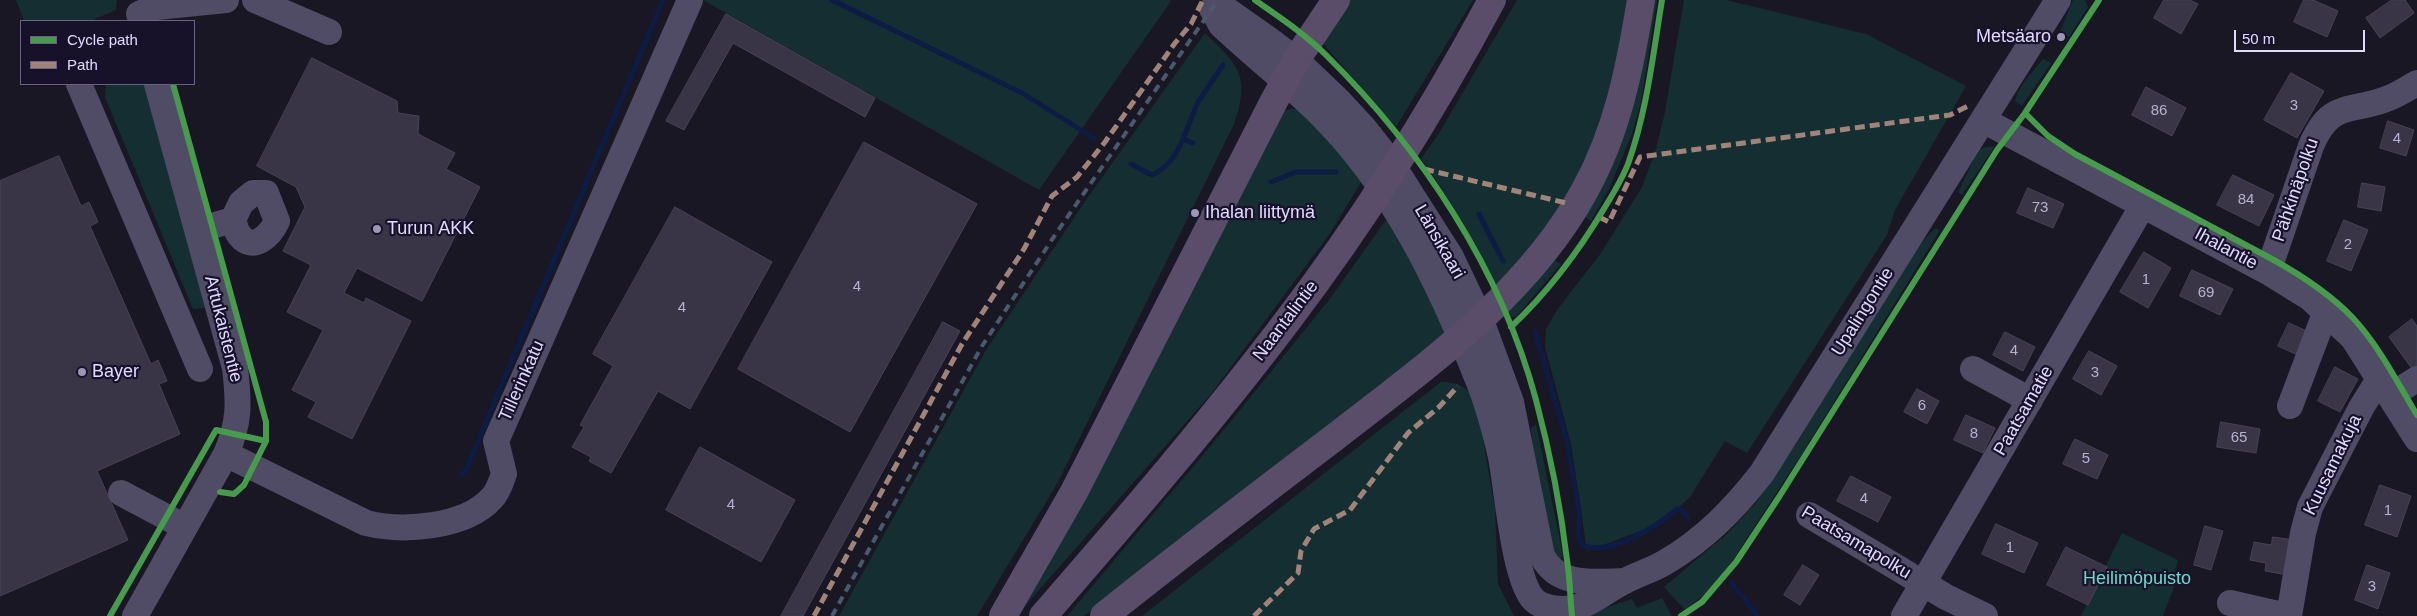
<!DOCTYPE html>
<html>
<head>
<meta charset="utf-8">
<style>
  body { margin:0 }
  #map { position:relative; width:2417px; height:616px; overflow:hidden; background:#1a1724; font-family:Helvetica,sans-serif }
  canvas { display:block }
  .legend { position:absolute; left:20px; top:20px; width:175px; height:65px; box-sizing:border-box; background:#17112a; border:1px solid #68617f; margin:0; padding:6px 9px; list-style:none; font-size:15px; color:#e1daff }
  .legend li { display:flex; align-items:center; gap:10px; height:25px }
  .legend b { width:25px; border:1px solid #68617f }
  .scale { position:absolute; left:2234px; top:30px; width:131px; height:22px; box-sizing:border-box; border:2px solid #e1daff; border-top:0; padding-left:6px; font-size:15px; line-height:18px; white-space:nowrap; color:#e1daff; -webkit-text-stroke:4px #17112a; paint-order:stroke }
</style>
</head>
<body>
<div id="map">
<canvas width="2417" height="616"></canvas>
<ul class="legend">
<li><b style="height:6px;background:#469c4c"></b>Cycle path</li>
<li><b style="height:6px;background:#a18479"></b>Path</li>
</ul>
<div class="scale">50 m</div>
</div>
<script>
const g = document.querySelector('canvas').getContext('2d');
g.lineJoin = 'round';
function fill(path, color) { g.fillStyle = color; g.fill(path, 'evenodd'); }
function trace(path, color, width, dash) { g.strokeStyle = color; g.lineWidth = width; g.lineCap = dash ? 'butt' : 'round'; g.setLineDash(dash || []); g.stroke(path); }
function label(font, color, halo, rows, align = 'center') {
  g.font = font + ' Helvetica,sans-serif'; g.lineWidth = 4.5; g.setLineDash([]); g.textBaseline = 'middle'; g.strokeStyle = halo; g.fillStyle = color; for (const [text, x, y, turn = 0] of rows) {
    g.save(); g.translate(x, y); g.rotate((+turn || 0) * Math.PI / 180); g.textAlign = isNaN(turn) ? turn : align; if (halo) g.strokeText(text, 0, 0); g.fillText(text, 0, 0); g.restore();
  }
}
fill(new Path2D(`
  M16,0H117L116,10L90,21H24Z
  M703,0H1170L1171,1L1039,190Z
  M1346,0H1473L1396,127L1319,39Z
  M1517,0H1631L1599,136L1560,214L1500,285L1495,283C1474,239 1450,199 1421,159L1438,135Z
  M1650,0H1657L1641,102L1632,134L1609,189L1591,221L1584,216Z
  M1684,0H1726L1866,34L1966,86L1895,210L1887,235L1747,453L1725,441L1690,497L1662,523L1587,551L1571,444L1545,347L1546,329L1557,310L1601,253L1642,187L1656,149L1665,112Z
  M2073,0H2085L2088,7L2069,37L2060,32Z
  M1205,33C1238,64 1251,77 1234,124L1057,484L977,616H839L986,350L1088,197Z
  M2043,59L2051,63L2022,106L2015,101C2019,84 2033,72 2043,59Z
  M106,84H146L206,308L193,309L105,97Z
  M1299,108L1363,179L1331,232L1211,394L1018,614L1280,115L1286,110Z
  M1995,146L1962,195L1958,192L1978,151L1983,148Z
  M1388,217L1448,326L1442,341L1084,616H1067L1214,442L1329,300Z
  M1935,228L1940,230L1803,452L1729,566L1710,590L1685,610L1664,587L1728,533L1758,500L1794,447L1915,250Z
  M1554,260L1561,264L1516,317H1511L1507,307Z
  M1441,382C1464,382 1471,390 1478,411L1495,509L1498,584L1514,616H1142Z
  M1536,424L1563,555L1560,559L1554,552L1536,481L1531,428Z
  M2122,533L2178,560L2173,578L2174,587L2163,616H2081Z
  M1662,598L1672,616H1579L1632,599L1637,608Z`), '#152e32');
trace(new Path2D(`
  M832,0L1022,93L1094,138
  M1183,139L1198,102L1223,65
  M1131,164L1152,175C1169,167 1176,155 1183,139L1193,143
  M1271,182L1296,172H1336
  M1479,214L1503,261
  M1535,332L1567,442L1579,510V538L1584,546C1612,555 1656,527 1677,509L1682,510L1688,518
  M461,475L466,470L663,0
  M1732,583L1758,616`), '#0d1c45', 5);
const building = new Path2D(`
  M2164,0H2190L2198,4L2181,34L2154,18Z
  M2304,0H2313L2338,11L2327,37L2294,22Z
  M2392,0H2405L2414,13L2380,38L2366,18Z
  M726,14L875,98L865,117L733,43L684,130L666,121Z
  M312,58L397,101L398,113L419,116L418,134L455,153L446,169L480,187L422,301L357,268L344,293L364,303L366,298L411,321L352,439L308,417L316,402L292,390L323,330L287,312L311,265L283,251L305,207L296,187L257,166Z
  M2291,73L2324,91L2297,138L2264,120Z
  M2146,87L2186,108L2172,136L2132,115Z
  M2388,121L2414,130L2406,156L2380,148Z
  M864,142L977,204L850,432L738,369Z
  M59,156L81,206L89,202L98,222L90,226L151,364L158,360L167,381L159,384L180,434L97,471L128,540L0,596V181Z
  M2233,175L2274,195L2259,226L2217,205Z
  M2362,183L2385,187L2381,211L2358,207Z
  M2028,188L2064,204L2053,228L2017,213Z
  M675,207L772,262L690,409L658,391L611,473L589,461L591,457L572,447L584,427L580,425L613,366L593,354Z
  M2344,220L2368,230L2351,271L2327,261Z
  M2144,252L2171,268L2148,308L2120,292Z
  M2192,270L2233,289L2220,315L2180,296Z
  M2412,319L2417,326V367L2413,370L2389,337Z
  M943,322L960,331L803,616H781Z
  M2289,323L2311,333L2300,356L2278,346Z
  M2005,332L2035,347L2023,371L1993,355Z
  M2089,351L2117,366L2101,395L2073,379Z
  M2335,367L2358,379L2340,412L2318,401Z
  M1917,389L1939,401L1927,424L1904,412Z
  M1966,415L1995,428L1983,453L1954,440Z
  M2221,422L2260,429L2256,453L2217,447Z
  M2075,439L2108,455L2097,479L2063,464Z
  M700,447L795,500L761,562L666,510Z
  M1851,476L1891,497L1878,522L1837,501Z
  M2380,485L2411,496L2397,537L2365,525Z
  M1996,524L2038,543L2024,573L1982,554Z
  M2205,526L2223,531L2211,570L2194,565Z
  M2273,537L2294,540L2288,575L2265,571L2266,563L2250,560L2254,542L2271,545Z
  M2066,547L2107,567L2088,605L2047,585Z
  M1803,565L1819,575L1800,605L1784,595Z
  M2367,565L2390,573L2378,609L2355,600Z`);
fill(building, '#393546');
trace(building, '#474257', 1);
trace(new Path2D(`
  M255,0L329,32
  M1212,9L1221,25C1252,54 1286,81 1317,111C1393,186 1439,281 1478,380C1488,404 1495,431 1501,457C1507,488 1514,581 1534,600C1539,605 1546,607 1552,608C1583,614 1600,593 1625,581C1638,574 1652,570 1664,563C1704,540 1734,509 1762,473L2058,0
  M1214,9L1230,12L1271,41L1296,60L1340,102L1364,128L1390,161L1451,257L1480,318L1511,402L1542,556C1558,587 1593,582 1623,581
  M139,14L156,7L226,0
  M79,84L200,369
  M1983,120L2268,272L2310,298L2353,338L2417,439
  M197,230L233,220C235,225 236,232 240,236C254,253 271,234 277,221L266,193H253L241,203L233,220
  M2268,272L2311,146C2331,99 2350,114 2389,98C2399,94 2408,88 2417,83
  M1973,369L2030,400
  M2390,396L2417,379
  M2290,406L2326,311
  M226,454L366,523C402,532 465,528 492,498C498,492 501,482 504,474L496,441L690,0
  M121,493L185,527
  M1809,515L1946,597L1985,616
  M2230,603L2287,616
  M135,616L226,454C240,422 239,402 235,368L157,84
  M1904,616L2143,205
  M2289,616L2303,533L2310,507L2361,408L2379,379`), '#504c65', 26);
trace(new Path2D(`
  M1003,616L1074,492L1273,103L1296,60L1336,0
  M1043,616C1127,519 1211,422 1288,320C1365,219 1432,112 1492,0
  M1104,616C1181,554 1260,494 1339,434C1428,365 1530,292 1585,190C1618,130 1630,67 1641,0`), '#594d69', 28);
trace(new Path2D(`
  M832,616L982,346L1057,232L1218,0`), '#485a6e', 4, [8, 6]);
trace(new Path2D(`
  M1424,169L1566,203
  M1599,217L1609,222L1640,157L1950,115L1970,105
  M814,616L962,344L1024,249L1052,196L1077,177L1105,142L1175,43L1191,24L1203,0
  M1254,616L1298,573L1301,551L1314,529L1350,510L1408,433L1439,407L1458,386`), '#a18479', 5, [10, 5]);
trace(new Path2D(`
  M1255,0C1279,17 1305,34 1326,55C1422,150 1501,269 1536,400C1549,449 1561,509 1567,560C1570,578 1570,597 1572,616
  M173,84L266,422V441L244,485L234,494L220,492
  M2025,113L2048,136L2075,154L2272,259C2301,275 2330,294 2353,318C2379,346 2397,382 2417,415
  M1511,327C1548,292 1579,251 1605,207C1613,194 1622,179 1628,164C1647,111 1653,55 1662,0
  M110,616L216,430L266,441
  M1681,616L1702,602L1736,562L1779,497L1997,150L2025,113L2099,0`), '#469c4c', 6);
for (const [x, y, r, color] of [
  [2061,37,5,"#9b96b2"],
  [1195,213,5,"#9b96b2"],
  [377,229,5,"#9b96b2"],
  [82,372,5,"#9b96b2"]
]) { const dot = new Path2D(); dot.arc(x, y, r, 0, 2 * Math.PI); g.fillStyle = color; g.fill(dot); trace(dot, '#17112a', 2); }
label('15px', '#b7b1d1', null, [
  ["3",2294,106],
  ["86",2159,111],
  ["4",2397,139],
  ["84",2246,200],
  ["73",2040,208],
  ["2",2348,245],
  ["1",2146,280],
  ["4",857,287],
  ["69",2206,293],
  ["4",682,308],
  ["4",2014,351],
  ["3",2095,373],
  ["6",1922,406],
  ["8",1974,434],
  ["65",2239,438],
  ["5",2086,459],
  ["4",1864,499],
  ["4",731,505],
  ["1",2388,511],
  ["1",2010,548],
  ["3",2372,587]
]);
label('18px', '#e1daff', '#17112a', [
  ["Metsäaro",2051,37,"right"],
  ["Ihalan liittymä",1205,213],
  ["Turun AKK",387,229],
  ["Bayer",92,372]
], 'left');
label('18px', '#e1daff', '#17112a', [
  ["Pähkinäpolku",2296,190,-71],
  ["Länsikaari",1439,242,60],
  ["Ihalantie",2226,249,28],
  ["Upalingontie",1863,312,-58],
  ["Naantalintie",1286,321,-53],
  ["Artukaistentie",223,329,76],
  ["Tillerinkatu",522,381,-66],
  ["Paatsamatie",2024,411,-60],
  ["Kuusamakuja",2333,465,-64],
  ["Paatsamapolku",1856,543,31]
]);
label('18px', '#65dfcb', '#17112a', [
  ["Heilimöpuisto",2137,579]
]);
</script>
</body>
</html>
